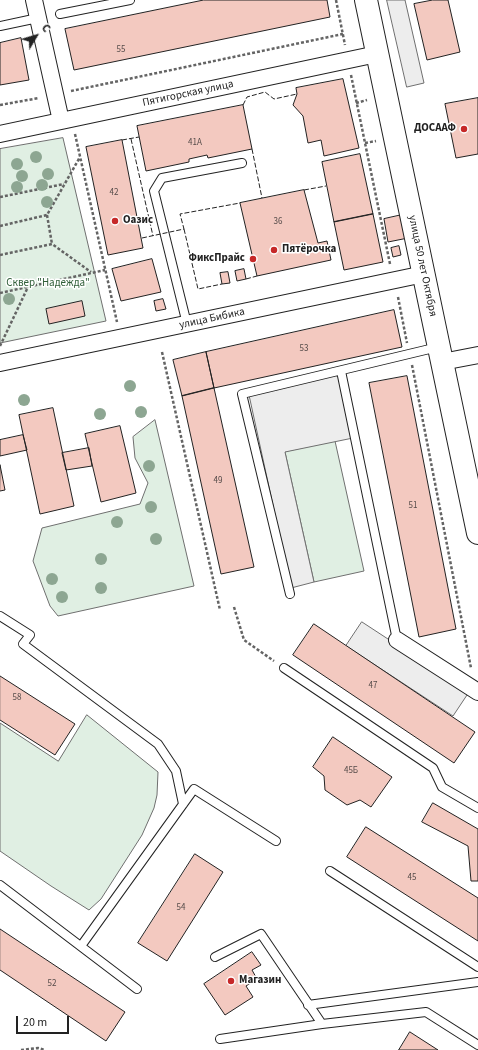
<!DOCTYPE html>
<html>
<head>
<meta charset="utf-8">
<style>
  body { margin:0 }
  #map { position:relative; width:478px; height:1050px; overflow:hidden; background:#fff; font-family:"Source Sans 3",sans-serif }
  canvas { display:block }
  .north { position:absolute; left:16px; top:16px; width:40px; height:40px; -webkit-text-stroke:3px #fff; paint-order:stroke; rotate:52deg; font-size:11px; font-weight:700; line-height:16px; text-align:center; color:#222 }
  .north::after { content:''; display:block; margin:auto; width:14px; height:18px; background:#222; clip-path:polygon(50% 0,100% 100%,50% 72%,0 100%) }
  .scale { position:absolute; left:16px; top:1016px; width:53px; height:18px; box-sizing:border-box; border:2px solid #222; border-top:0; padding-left:5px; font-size:12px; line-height:14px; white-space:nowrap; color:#222; -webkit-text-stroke:3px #fff; paint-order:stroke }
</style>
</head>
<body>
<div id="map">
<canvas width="478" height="1050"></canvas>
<div class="north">С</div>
<div class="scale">20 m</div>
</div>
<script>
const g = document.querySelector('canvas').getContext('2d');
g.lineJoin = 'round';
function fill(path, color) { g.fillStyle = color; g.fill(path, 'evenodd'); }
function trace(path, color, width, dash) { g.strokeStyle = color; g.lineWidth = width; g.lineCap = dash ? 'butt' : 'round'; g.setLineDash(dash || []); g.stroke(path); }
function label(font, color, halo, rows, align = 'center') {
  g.font = font + ' "Source Sans 3",sans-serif'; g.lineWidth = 3; g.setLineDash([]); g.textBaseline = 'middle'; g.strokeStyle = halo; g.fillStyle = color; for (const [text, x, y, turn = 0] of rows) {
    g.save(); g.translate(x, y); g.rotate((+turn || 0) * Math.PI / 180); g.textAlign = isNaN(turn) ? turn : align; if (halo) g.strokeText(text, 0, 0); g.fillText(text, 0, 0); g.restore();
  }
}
const green = new Path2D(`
  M63,138L106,321L0,343V149Z
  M155,420L194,586L58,616L50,606L33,561L42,528L140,504L148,483L135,458L133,437Z
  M335,441L364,571L314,582L285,452Z
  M87,715L158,772L157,795L154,808L142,835L101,899L89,910L51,886L0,851V723L58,761Z`);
fill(green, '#e0efe3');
trace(green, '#6f6f6f', 1);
const parking = new Path2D(`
  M387,0H405L424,83L407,87Z
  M339,375L353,438L285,452L314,582L291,588L249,395Z
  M362,622L469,692L453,716L346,646Z`);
fill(parking, '#ededed');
trace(parking, '#6f6f6f', 1);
const building = new Path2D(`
  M204,0H327L330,17L74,70L65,29Z
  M433,0H448L460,52L427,60L414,4Z
  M21,38L29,80L0,85V43Z
  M343,79L359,148L324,156L321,140L308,143L303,116L293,105L297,94L296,88Z
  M478,98V154L456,158L445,104Z
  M243,105L252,149L208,158L207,155L189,159V162L146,171L137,126Z
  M122,140L143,248L108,255L86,147Z
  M360,154L373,214L334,222L322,162Z
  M304,190L318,243L327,241L331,260L257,276L240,203Z
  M373,214L383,262L344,270L334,222Z
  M402,215L408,238L388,242L384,219Z
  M399,246L401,255L393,257L391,248Z
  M152,259L161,292L121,301L112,269Z
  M244,269L246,279L237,281L235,271Z
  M228,272L230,283L222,284L220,273Z
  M163,299L166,309L156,311L154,301Z
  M82,301L85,316L49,324L46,309Z
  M394,310L402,347L214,388L206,352Z
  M206,352L214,388L182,396L173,360Z
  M407,376L456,629L419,637L369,383Z
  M214,388L254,567L221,574L182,396Z
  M53,408L74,506L40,514L19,415Z
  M120,426L136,493L101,502L85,434Z
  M23,435L27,450L0,456V440Z
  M89,448L92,466L66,470L62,453Z
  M0,465L5,490L0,491Z
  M314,624L475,732L454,763L293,655Z
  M0,676L75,724L55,755L0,720Z
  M333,737L392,777L371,807L360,800L347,805L325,790L324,776L313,767Z
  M433,803L478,829V881H471L468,846L422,822Z
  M366,827L478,898V941L347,857Z
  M195,854L223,872L167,961L138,943Z
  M0,929L125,1012L106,1041L0,970Z
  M252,952L261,965L252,970L257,979L246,986L253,997L225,1015L204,984Z
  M410,1032L438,1050H399Z`);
fill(building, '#f3c9c0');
trace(building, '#222', 1);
const service = new Path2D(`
  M60,14L130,0
  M0,26L38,18
  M187,324L154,191L162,178L242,163
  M341,371L397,640
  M290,594L242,394L438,347
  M0,616L30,635L23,644L158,744L176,771L183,804
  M284,668L433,768L442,787L478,808
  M330,871L478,967
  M0,885L137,989
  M81,946L194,789L276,841
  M215,957L261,934L322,1024L426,1012L478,1045
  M308,1005L478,982
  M220,1039L322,1024`);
const minor = new Path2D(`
  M34,0L61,121
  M0,134L377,54
  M442,362L478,355
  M0,363L424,274
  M397,640L478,692`);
const secondary = new Path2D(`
  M366,0L478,533`);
trace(service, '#222', 10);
trace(minor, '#222', 18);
trace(secondary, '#222', 24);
trace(new Path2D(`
  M336,0L345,45
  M351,75L390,264
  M71,91L343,34
  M356,103L367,100
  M0,105L39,98
  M75,134L117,322
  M365,143L376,141
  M0,197L64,184
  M47,215L52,244
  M0,226L47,215L80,157
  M0,255L52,244L91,272
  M0,293L105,270
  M398,297L407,343
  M0,346L28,287
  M162,352L220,610
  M412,365L471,668
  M234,607L244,640L274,661
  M21,1050L38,1048L45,1050`), '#646464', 2.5, [3, 2]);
trace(service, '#fff', 8);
trace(minor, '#fff', 16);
trace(secondary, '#fff', 22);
trace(new Path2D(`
  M243,105L247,97L265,92L274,99L297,94
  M131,139L153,236
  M122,140L139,137
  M252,149L262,198
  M304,190L326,186
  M184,229L198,289L222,284
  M142,238L184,229L180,214L240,203
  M246,279L257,276`), '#222', 1, [5, 2]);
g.fillStyle = '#8da692';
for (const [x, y] of [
  [36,157],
  [17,164],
  [48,174],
  [22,176],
  [42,185],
  [17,187],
  [47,202],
  [9,299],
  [130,386],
  [24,400],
  [141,412],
  [100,414],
  [149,466],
  [151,507],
  [117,522],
  [156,539],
  [101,559],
  [52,579],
  [101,588],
  [62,597]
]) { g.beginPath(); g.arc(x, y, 6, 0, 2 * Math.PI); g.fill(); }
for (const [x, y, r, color] of [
  [464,129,4,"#c62828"],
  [115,221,4,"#c62828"],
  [274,250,4,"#c62828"],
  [253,259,4,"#c62828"],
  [231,981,4,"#c62828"]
]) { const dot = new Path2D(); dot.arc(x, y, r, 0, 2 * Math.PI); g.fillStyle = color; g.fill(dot); trace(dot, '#fff', 1.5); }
label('9px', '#564c4a', null, [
  ["55",121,50],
  ["41А",195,143],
  ["42",114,193],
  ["36",278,222],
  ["53",304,349],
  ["49",218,481],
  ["51",413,506],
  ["47",373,686],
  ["58",17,698],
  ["45Б",351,771],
  ["45",412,878],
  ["54",181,908],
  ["52",52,984]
]);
label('11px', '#222', '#fff', [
  ["Пятигорская улица",188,94,-12],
  ["улица 50 лет Октября",422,266,78],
  ["улица Бибика",212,319,-12]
]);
label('bold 11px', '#222', '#fff', [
  ["ДОСААФ",456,129,"right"],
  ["Оазис",123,221],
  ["Пятёрочка",282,250],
  ["ФиксПрайс",245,259,"right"],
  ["Магазин",239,981]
], 'left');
label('11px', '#2f5e38', '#fff', [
  ["Сквер \"Надежда\"",48,284]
]);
</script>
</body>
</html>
